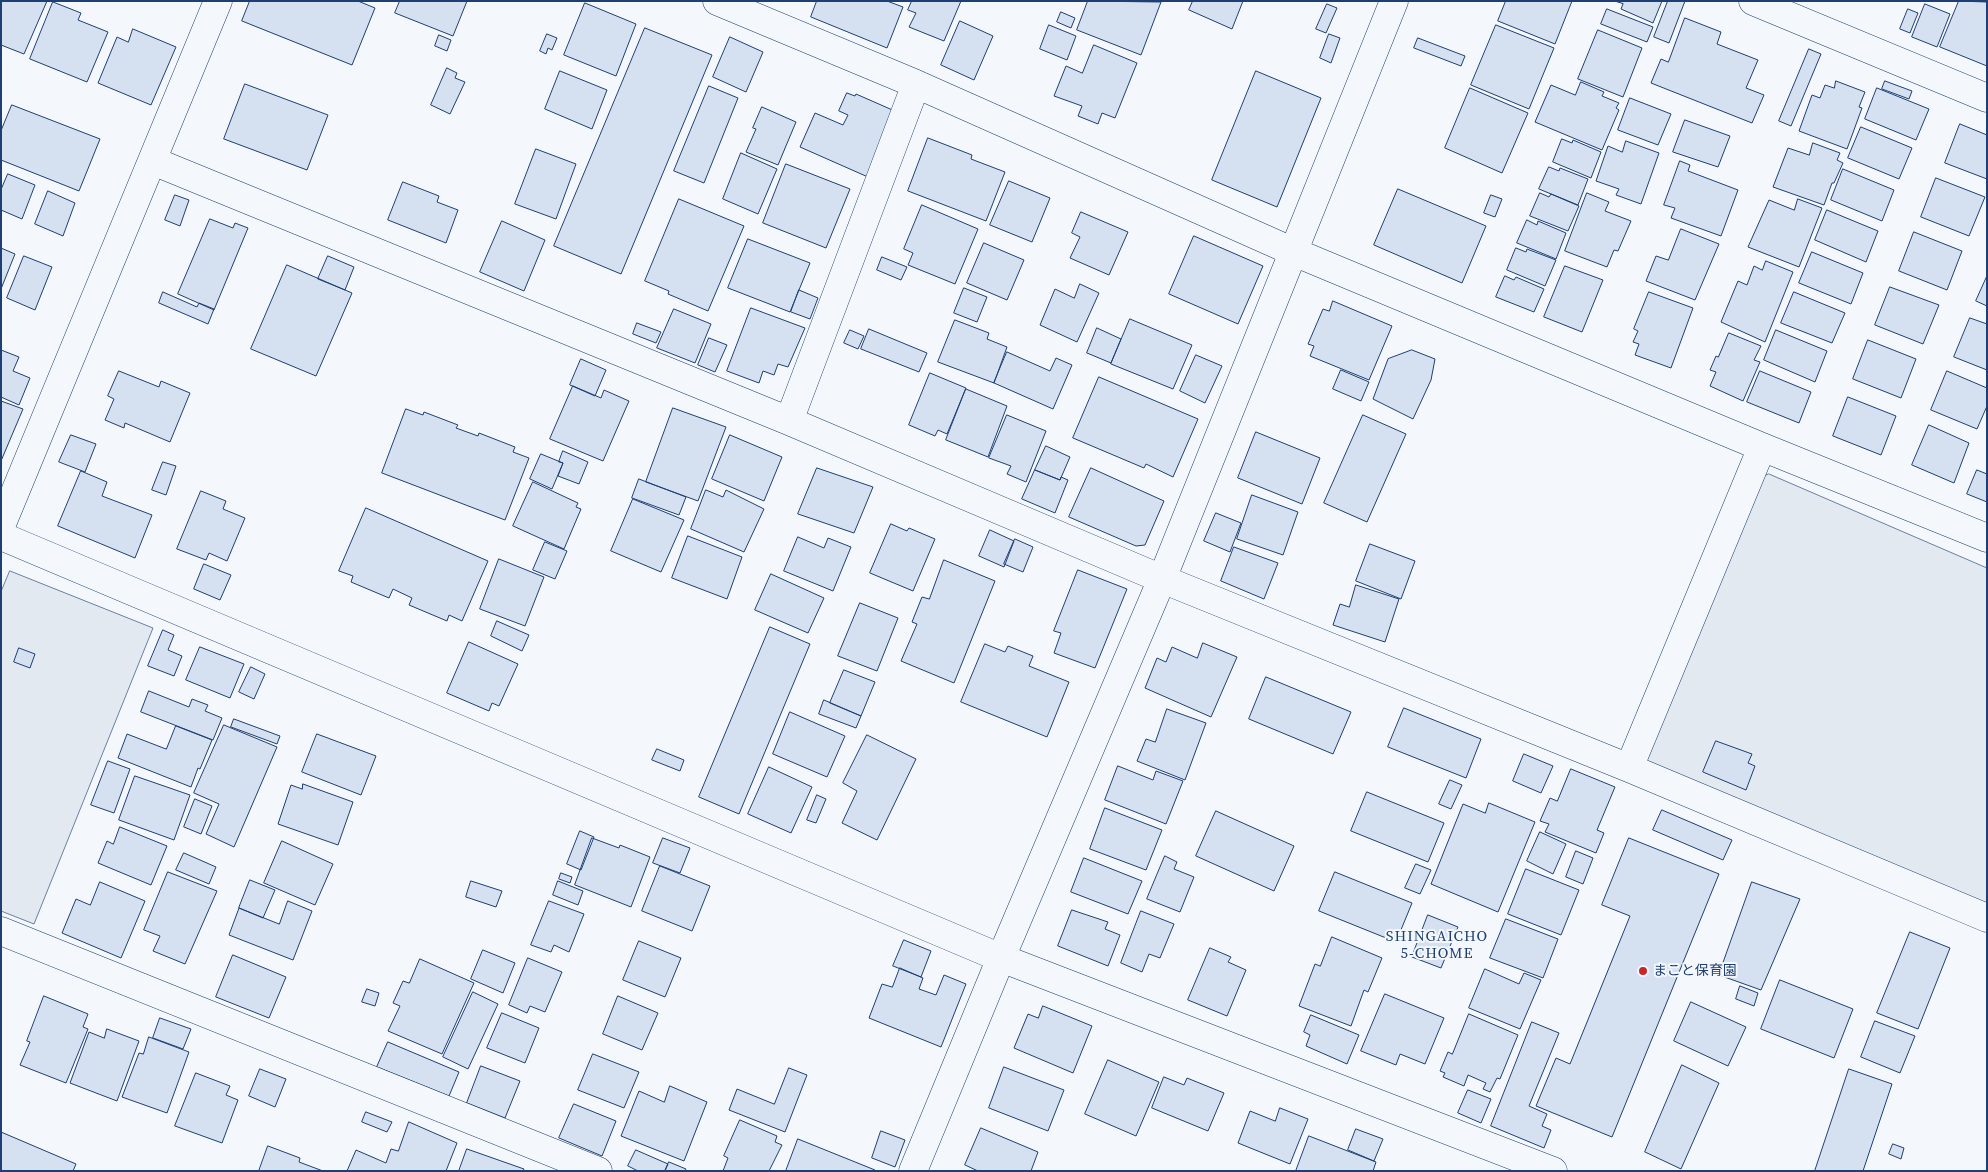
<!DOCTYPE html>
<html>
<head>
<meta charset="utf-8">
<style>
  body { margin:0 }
  #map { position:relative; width:1988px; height:1172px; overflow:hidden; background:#f4f7fb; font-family:"Source Serif 4",serif }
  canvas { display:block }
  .frame { position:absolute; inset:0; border:2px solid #1d3f73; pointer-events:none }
</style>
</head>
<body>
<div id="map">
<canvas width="1988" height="1172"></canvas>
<div class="frame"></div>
</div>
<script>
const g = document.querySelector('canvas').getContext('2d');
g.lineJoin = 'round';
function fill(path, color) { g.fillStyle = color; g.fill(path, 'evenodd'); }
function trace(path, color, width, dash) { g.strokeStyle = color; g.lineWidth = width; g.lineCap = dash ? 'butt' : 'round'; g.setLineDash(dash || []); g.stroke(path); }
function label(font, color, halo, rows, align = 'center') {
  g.font = font + ' "Source Serif 4","Noto Sans JP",serif'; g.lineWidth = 4; g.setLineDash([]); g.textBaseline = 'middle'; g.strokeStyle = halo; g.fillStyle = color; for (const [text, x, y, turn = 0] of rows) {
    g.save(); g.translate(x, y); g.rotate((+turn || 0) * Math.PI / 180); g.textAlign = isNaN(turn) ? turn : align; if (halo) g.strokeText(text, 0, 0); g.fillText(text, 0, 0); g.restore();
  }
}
const green = new Path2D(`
  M1769,474L1987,568V924L1638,768L1751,482Z
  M10,571L153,628L34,924L1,911V592Z`);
fill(green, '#e3e9f0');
trace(green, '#687fa3', 1);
const building = new Path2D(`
  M1,1H47L24,54L1,45Z
  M250,1H358L375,8L352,65L242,21Z
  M400,1H467L453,36L395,13Z
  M817,1H887L903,7L887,48L811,17Z
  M912,1H961L944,41L909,27L916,13L908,10Z
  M1088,1L1161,2L1141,55L1077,30Z
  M1193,1H1243L1232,29L1189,10Z
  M1506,1H1572L1555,44L1498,21Z
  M1615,1H1662L1653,23L1621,9L1623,4Z
  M1668,1H1685L1669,43L1654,37Z
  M1959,1L1987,2V66L1940,47Z
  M53,2L81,13L78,20L108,32L87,82L30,59Z
  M585,3L636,24L616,76L564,55Z
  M1327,4L1337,8L1326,33L1316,29Z
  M1925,4L1950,14L1937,47L1912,37Z
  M1607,9L1653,27L1647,42L1601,24Z
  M1908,9L1918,13L1910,33L1900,29Z
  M1061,12L1075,18L1071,28L1057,22Z
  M1685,18L1721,32L1717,44L1758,60L1746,88L1764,95L1752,123L1651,83L1661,59L1668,62Z
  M960,21L993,36L974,80L941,65Z
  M1049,25L1076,36L1067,60L1040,49Z
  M1496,25L1554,48L1529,109L1471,85Z
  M645,28L712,55L621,274L554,246Z
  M133,29L176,47L151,105L98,83L117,37L128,42Z
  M1598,30L1642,48L1623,97L1578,79Z
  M547,34L557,38L552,50L548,48L546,54L540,51Z
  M1329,34L1340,38L1331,63L1320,58Z
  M439,35L451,40L447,51L435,46Z
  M730,37L763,52L746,92L713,77Z
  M1418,38L1465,56L1461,66L1414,48Z
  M1094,45L1137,63L1115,118L1102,113L1098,124L1078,116L1082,106L1054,96L1066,66L1082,73Z
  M1809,49L1821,54L1791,126L1779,121Z
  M447,68L457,73L455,78L465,82L450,114L431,105Z
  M560,71L607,90L592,129L545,109Z
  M1256,71L1321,98L1277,207L1212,180Z
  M1836,81L1865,92L1859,107L1862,108L1847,149L1799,131L1812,95L1820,98L1825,85L1834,88Z
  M1885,81L1912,91L1909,99L1882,89Z
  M1581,82L1604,92L1602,96L1619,103L1616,108L1619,110L1602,150L1535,122L1551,85L1575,95Z
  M245,84L328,115L307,170L224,139Z
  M709,86L738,98L704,183L674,171Z
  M1470,88L1528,113L1502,173L1445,148Z
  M1877,88L1929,109L1916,140L1865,119Z
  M847,93L855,96L856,94L897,112L868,177L800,147L815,113L843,125L848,115L839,111Z
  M1630,98L1671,114L1658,145L1618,130Z
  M12,105L100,139L79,191L1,160V131Z
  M762,107L796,122L778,165L746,152L756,129L753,128Z
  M1685,120L1730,136L1718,167L1673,152Z
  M1960,124L1987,135V179L1945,163Z
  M1861,127L1912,148L1899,179L1848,158Z
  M928,138L972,155L971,159L1005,172L986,221L908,191Z
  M1562,139L1572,143L1573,140L1601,152L1591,178L1553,162Z
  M1626,141L1659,153L1641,204L1616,195L1619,189L1596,181L1608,146L1622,152Z
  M1813,143L1840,153L1837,160L1843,163L1834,183H1832L1824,205L1773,187L1788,148L1809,155Z
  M536,149L576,164L556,219L515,204Z
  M741,153L777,169L758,214L723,199Z
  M1680,161L1690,165L1688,171L1738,190L1721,236L1671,218L1675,208L1664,205Z
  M786,164L850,189L826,248L763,223Z
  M1549,167L1559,171L1560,168L1588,179L1578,205L1539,189Z
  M1843,169L1894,190L1882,221L1831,200Z
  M8,174L35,185L22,219L1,210V190Z
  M1936,178L1985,197L1969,236L1921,217Z
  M1009,181L1050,198L1032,242L990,225Z
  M403,182L439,196L437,202L458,210L446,243L388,220Z
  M1398,189L1486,226L1462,283L1374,245Z
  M48,191L75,203L63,236L35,224Z
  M1540,193L1549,197L1551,194L1579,206L1568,231L1530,216Z
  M1587,193L1609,202L1605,211L1631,221L1618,251L1614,250L1607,267L1565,251Z
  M175,195L189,200L180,226L165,220Z
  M1491,195L1502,199L1495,217L1484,213Z
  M679,199L744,226L708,311L668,294L669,291L645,281Z
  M1798,199L1822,208L1799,267L1748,247L1769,200L1794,210Z
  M922,205L978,229L955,284L908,265L913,253L904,249Z
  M1827,210L1878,231L1866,262L1815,240Z
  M1081,212L1128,232L1109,275L1070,258L1080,237L1072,233Z
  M210,219L233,228L235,223L248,228L214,310L178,294Z
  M1527,220L1537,225L1538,221L1566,233L1556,259L1517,243Z
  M502,221L545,240L524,291L480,272Z
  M1681,229L1719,244L1695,300L1646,281L1656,256L1668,260Z
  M1914,232L1962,251L1947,290L1899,271Z
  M1194,236L1263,266L1238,324L1169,294Z
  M748,239L810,263L790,312L728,288Z
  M984,243L1024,260L1007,300L967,283Z
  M1,248L15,254L1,289Z
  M1516,248L1526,252L1527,249L1556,260L1545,286L1507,270Z
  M1812,252L1863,273L1851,304L1799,283Z
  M24,256L52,267L35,310L7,298Z
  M328,256L354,267L345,290L318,279Z
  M882,257L907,267L901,280L877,270Z
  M1766,261L1793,272L1765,342L1721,322L1738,281L1747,285L1754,266L1762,270Z
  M287,265L352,293L316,376L251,349Z
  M1565,266L1603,280L1582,332L1544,317Z
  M1505,276L1514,280L1516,277L1544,289L1534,312L1496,297Z
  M1987,276V306L1976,301Z
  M1080,284L1099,293L1077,342L1040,325L1055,289L1074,298Z
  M1890,287L1939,305L1923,344L1875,325Z
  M964,288L987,297L977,322L954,313Z
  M799,290L818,298L810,319L791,312Z
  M163,292L197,307L199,303L214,309L208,324L159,303Z
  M1649,292L1693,308L1671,368L1635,355L1639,344L1633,342L1638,331L1634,329Z
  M1794,292L1845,313L1832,343L1781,323Z
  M1333,301L1392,326L1369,380L1310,356L1314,346L1308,344L1323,309L1329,311Z
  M751,308L805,328L788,367L778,364L774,375L763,371L759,383L727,371Z
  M674,309L711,324L695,363L657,348Z
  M1970,318L1987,324V370L1954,357Z
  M1130,319L1192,345L1173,389L1111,364Z
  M955,320L989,333L987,339L1007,347L994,383L938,362Z
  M637,323L661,332L656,343L633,334Z
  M1097,328L1121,339L1111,363L1087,353Z
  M869,329L927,353L919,372L861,349Z
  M850,330L864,336L858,349L844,343Z
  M1776,330L1827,351L1815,382L1764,360Z
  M1729,333L1761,346L1754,360L1760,362L1743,401L1710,386L1716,372L1710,370L1716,356L1718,357Z
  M709,338L727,345L715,372L698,365Z
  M1868,340L1916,359L1901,398L1853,379Z
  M1,350L19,357L13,371L30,378L19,405L1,397Z
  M1412,350L1435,359L1431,380L1413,419L1373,399L1388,359Z
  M1007,352L1050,371L1056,358L1072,365L1053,409L994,383Z
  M1196,355L1222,366L1205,403L1180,391Z
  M581,359L606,370L595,396L570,385Z
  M1341,370L1369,382L1361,401L1333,389Z
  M119,371L159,387L161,381L190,393L170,442L125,423L124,428L105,420L114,399L108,396Z
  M1760,371L1811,392L1799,423L1747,402Z
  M1947,371L1987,388V406L1977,429L1931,410Z
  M930,373L966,388L947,434L938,430L935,436L909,425Z
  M1099,377L1198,419L1173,477L1146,464L1144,468L1073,438Z
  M573,386L601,398L604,390L629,401L603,461L550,439Z
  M966,389L1007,406L988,457L946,440Z
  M1848,397L1896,416L1881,455L1833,436Z
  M1,401L23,409L1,461Z
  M673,408L726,427L698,501L646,482Z
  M406,409L423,415L424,412L458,425L456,428L478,436L479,433L515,447L513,452L529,458L505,520L382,473Z
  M1007,415L1046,431L1026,482L1007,474L1011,466L989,458Z
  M1363,415L1406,434L1367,522L1324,503Z
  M1929,425L1969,443L1954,483L1912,465Z
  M1256,432L1320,458L1302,504L1238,478Z
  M71,435L96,444L85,472L59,462Z
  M730,435L782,457L764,501L712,479Z
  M1046,446L1070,457L1060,480L1035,470Z
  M563,451L588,462L579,484L558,476L563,463L559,462Z
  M541,454L563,463L552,489L530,479Z
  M163,462L176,466L166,495L152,490Z
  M817,468L873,487L854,533L798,514Z
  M1091,468L1164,501L1145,545L1136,546L1069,517Z
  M1035,470L1060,480L1061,477L1068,480L1055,513L1022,499Z
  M1977,470L1987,474V502L1967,494Z
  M81,471L107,482L102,496L152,515L135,558L58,526Z
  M639,479L686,497L679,515L632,498Z
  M533,482L578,503L576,507L581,509L564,549L513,526Z
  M706,490L723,497L726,490L764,509L744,552L691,529Z
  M201,491L226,501L223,509L245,518L227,561L209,553L206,560L177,549Z
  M1252,495L1298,512L1283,555L1237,539Z
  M633,499L684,520L661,572L611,551Z
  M366,508L488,561L462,621L449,615L447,621L409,605L412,598L393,589L389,598L351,582L353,576L339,571Z
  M1216,513L1241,523L1230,552L1204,541Z
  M891,524L907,531L909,528L935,539L913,591L870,573Z
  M990,530L1014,541L1004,567L979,556Z
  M688,536L742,557L727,599L672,578Z
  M798,537L824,548L828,538L851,547L833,591L784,571Z
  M1015,539L1033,547L1023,572L1004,564Z
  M545,542L567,551L555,579L533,570Z
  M1370,544L1415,561L1401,599L1356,581Z
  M1234,547L1278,563L1264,599L1221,581Z
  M499,559L544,577L525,626L480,609Z
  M944,560L995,581L954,683L901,661L917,624L912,622L922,597L929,599Z
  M204,564L231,575L220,600L194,589Z
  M1078,570L1127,589L1095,668L1054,653L1061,633L1054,631Z
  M771,574L824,598L808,633L755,610Z
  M1356,585L1399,599L1385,642L1333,625L1340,604L1349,607Z
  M860,603L898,618L877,671L838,656Z
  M497,621L529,635L522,651L491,636Z
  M770,627L810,644L739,814L699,797Z
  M163,630L174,635L168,650L182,656L174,676L148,666Z
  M469,642L518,664L499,706L492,703L489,711L447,693Z
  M1203,643L1237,657L1211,717L1145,688L1157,658L1166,662L1172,647L1197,658Z
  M985,644L1005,652L1008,646L1033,656L1029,666L1069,682L1047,737L961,702Z
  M200,647L244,664L230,698L186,680Z
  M19,648L35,654L30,668L14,662Z
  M251,667L265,674L254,699L239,692Z
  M844,670L875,682L861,716L830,703Z
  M1266,677L1351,712L1333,754L1249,719Z
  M149,691L189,707L192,699L208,705L205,711L222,718L213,740L141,712Z
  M824,700L861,716L856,728L819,714Z
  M1404,708L1481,739L1466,778L1388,747Z
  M1167,709L1206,723L1185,780L1137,761L1146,739L1155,742Z
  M790,712L845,736L827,777L773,754Z
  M234,719L280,736L277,744L231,727Z
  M224,725L277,747L234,847L206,834L219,804L194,793Z
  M176,726L212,740L200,769L198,768L191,787L118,758L127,734L166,749Z
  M317,734L376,756L361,795L302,772Z
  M867,735L916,759L877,840L842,823L857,791L843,783Z
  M1716,741L1752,754L1748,763L1755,766L1746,790L1703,772Z
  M657,749L684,760L680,771L652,760Z
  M1524,754L1553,766L1541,793L1513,781Z
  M108,761L130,769L114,813L91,805Z
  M1118,766L1153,780L1156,771L1183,781L1166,824L1105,800Z
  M769,767L812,787L791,833L748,814Z
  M1571,769L1615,787L1597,830L1604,833L1596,853L1545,832L1549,824L1540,821L1550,798L1557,801Z
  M135,776L190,795L174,840L119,820Z
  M1450,780L1462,785L1451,809L1439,804Z
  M303,784L353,802L338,845L278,824L291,785L302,789Z
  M1367,792L1444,823L1428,862L1351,831Z
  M817,795L826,799L816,823L807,820Z
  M195,799L212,806L201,834L184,827Z
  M1489,803L1535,822L1498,912L1431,884L1463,804L1485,813Z
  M1105,808L1162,830L1146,870L1090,849Z
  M1662,810L1732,840L1723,860L1653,830Z
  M1216,811L1294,846L1274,891L1196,856Z
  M120,827L167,846L151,885L98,863L107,841L113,844Z
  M580,831L594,837L581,870L567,864Z
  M1540,832L1566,844L1553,874L1527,861Z
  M592,838L619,848L620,845L650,857L631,907L575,885Z
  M663,838L690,848L680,873L653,863Z
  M1629,838L1719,874L1612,1137L1536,1106L1556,1058L1570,1064L1630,916L1602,905Z
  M282,841L333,864L315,905L264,883Z
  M1576,851L1593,858L1583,884L1566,877Z
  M184,853L216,867L209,884L176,870Z
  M1165,856L1177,862L1174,869L1194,877L1180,912L1147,899Z
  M1084,858L1142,881L1128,914L1071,892Z
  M1416,864L1431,870L1420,894L1405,888Z
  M660,866L710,886L692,931L642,911Z
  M1526,869L1579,890L1561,935L1508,914Z
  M168,872L217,891L185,964L153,951L160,936L144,930Z
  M1335,872L1412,903L1396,942L1319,911Z
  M561,873L572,877L570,883L559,879Z
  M250,880L275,890L263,918L239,908Z
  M471,881L502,891L496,907L466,897Z
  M558,881L583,891L578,905L553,895Z
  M100,882L145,901L121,958L62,933L76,899L90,905Z
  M1752,882L1800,899L1761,990L1719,975Z
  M288,901L312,911L293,960L229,935L239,908L279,924Z
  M549,901L584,914L569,952L554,945L551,952L531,945Z
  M1072,910L1108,922L1105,929L1120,935L1108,966L1058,946Z
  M1141,911L1174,924L1160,958L1149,954L1142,972L1121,963Z
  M1428,915L1458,927L1441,968L1412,957Z
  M1506,919L1558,939L1543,978L1490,958Z
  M1910,932L1950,948L1918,1029L1877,1013Z
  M1332,937L1382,958L1368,992L1364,990L1351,1026L1299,1006L1315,964L1320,966Z
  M904,940L931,951L921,977L893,966Z
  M639,941L681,958L665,997L623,980Z
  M1210,948L1231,957L1228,962L1246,970L1227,1016L1188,1000Z
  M483,950L515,963L503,993L471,979Z
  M233,955L286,977L269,1018L216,997Z
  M528,958L562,972L545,1012L530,1006L527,1013L509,1005Z
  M420,959L474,983L442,1054L388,1031L400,1006L393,1003L403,981L409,983Z
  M900,968L923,978L919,989L936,995L944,975L966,984L941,1047L869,1018L882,984L892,987Z
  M1485,969L1519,984L1524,973L1541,980L1520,1029L1469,1008Z
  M1780,980L1853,1009L1834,1058L1761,1029Z
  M1740,986L1758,993L1754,1006L1736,999Z
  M367,989L379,993L375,1006L362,1002Z
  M473,992L498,1004L468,1069L443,1057Z
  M1385,994L1444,1018L1425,1064L1400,1054L1396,1065L1361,1051Z
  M44,996L88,1014L83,1027L88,1029L66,1083L20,1065L30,1042L27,1041Z
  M618,996L658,1013L642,1050L603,1034Z
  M1691,1002L1746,1027L1728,1066L1674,1041Z
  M1043,1006L1092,1026L1073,1073L1014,1048L1028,1014L1038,1018Z
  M502,1013L539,1028L525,1063L487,1048Z
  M1469,1014L1518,1035L1500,1079L1497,1078L1490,1092L1483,1089L1486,1083L1468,1075L1464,1086L1443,1077L1445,1073L1440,1071L1448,1052L1452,1054Z
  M1311,1015L1359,1035L1347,1064L1306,1046L1310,1035L1304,1032Z
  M160,1018L191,1029L183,1049L153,1038Z
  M1875,1021L1915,1036L1900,1073L1861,1057Z
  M1532,1022L1559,1033L1529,1106L1547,1114L1542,1126L1551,1130L1544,1148L1491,1126Z
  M107,1029L139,1041L117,1101L70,1083L89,1032L104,1038Z
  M149,1037L189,1052L167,1113L122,1097L139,1053L143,1054Z
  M388,1042L459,1072L449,1096L377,1067Z
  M593,1054L639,1072L624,1108L578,1090Z
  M1108,1060L1159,1082L1136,1136L1085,1114Z
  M1682,1065L1719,1083L1681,1169L1645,1152Z
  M481,1066L520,1081L505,1118L467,1103Z
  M1004,1067L1064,1090L1048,1131L989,1108Z
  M789,1068L807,1075L785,1132L729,1110L737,1089L774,1104Z
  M260,1069L286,1079L275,1107L249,1096Z
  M1849,1069L1892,1084L1863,1171H1815Z
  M196,1073L230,1086L226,1095L238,1100L222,1143L175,1126Z
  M1164,1077L1184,1085L1187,1078L1224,1093L1208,1131L1152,1108Z
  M670,1086L707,1102L684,1161L621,1136L639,1091L664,1102Z
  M1468,1090L1491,1099L1481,1123L1458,1113Z
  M574,1104L616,1121L602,1156L559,1138Z
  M1280,1108L1308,1119L1290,1164L1238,1143L1250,1111L1275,1121Z
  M366,1112L392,1122L387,1132L362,1122Z
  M740,1120L777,1136L775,1142L782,1145L769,1171H723L728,1158L724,1156Z
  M409,1122L457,1143L446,1171H347L356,1150L386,1163L391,1149L398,1151Z
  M981,1128L1038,1152L1031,1171H978L965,1165Z
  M1356,1129L1383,1139L1374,1161L1348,1150Z
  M881,1131L905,1140L895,1167L872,1158Z
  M1,1132L76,1164L73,1171H1Z
  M1309,1136L1376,1162L1373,1171H1296Z
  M798,1139L875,1170L874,1171H786Z
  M1893,1144L1904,1148L1901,1159L1889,1154Z
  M268,1146L300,1158L299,1162L323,1171H259Z
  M467,1149L524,1169L523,1171H459Z
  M636,1150L668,1164L665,1171H638L628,1166Z
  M669,1162L686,1169L685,1171H665Z`);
fill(building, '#d5e0f0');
trace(building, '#1d3f73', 1);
const minor = new Path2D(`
  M717,1L916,84L1294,252L1762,447L1987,538
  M1753,1L1987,98
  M153,161L789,421L1162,579L1629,768L1987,918
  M789,421L916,84
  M1,536L1001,958L1553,1171
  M1629,768L1762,447
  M1,931L598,1171
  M913,1171L1001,958L1162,579L1394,1`);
const tertiary = new Path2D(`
  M1,526L218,1`);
trace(minor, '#1d3f73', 29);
trace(tertiary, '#1d3f73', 29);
trace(minor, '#f4f7fb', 28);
trace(tertiary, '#f4f7fb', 28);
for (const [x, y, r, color] of [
  [1643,971,5,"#c62828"]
]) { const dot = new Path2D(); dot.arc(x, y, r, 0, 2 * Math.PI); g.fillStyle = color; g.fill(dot); trace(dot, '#f4f7fb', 2); }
label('14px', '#1d3f73', '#f4f7fb', [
  ["まこと保育園",1653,971]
], 'left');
g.letterSpacing = '1px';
label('15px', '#1d3f73', '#f4f7fb', [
  ["SHINGAICHO",1437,937],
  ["5-CHOME",1437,954]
]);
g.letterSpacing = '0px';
</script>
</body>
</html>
